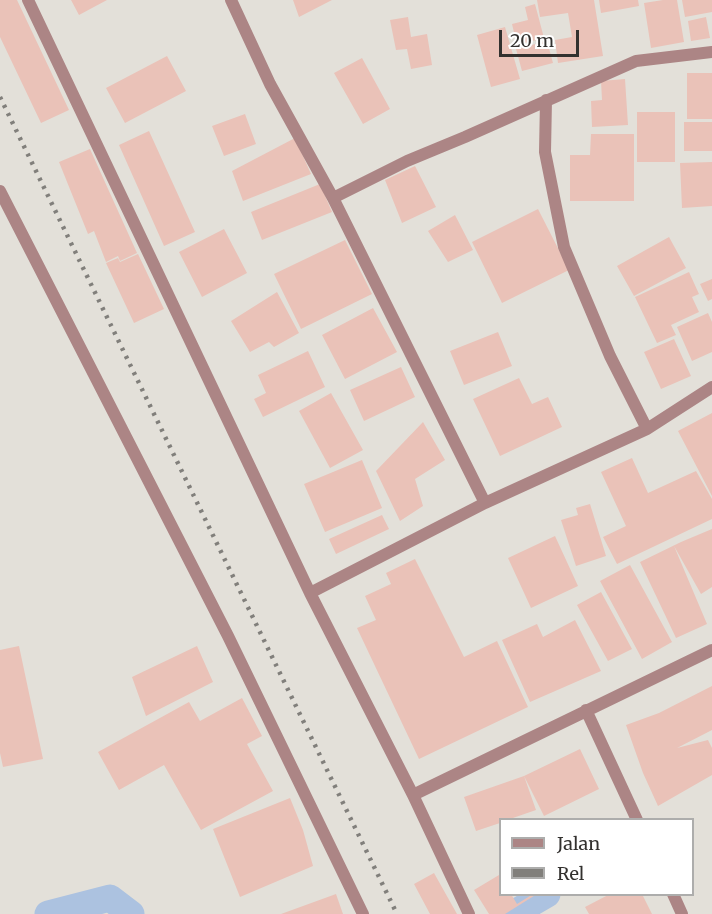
<!DOCTYPE html>
<html>
<head>
<meta charset="utf-8">
<style>
  body { margin:0 }
  #map { position:relative; width:712px; height:914px; overflow:hidden; background:#e3e0d9; font-family:Merriweather,serif }
  canvas { display:block }
  .legend { position:absolute; left:499px; top:818px; width:195px; height:78px; box-sizing:border-box; background:#fff; border:2px solid #adadac; margin:0; padding:8px 10px; list-style:none; font-size:18px; color:#33312f }
  .legend li { display:flex; align-items:center; gap:12px; height:30px }
  .legend b { width:30px; border:2px solid #adadac }
  .scale { position:absolute; left:499px; top:30px; width:80px; height:27px; box-sizing:border-box; border:3px solid #33312f; border-top:0; padding-left:8px; font-size:18px; line-height:21px; white-space:nowrap; color:#33312f; -webkit-text-stroke:4px #fff; paint-order:stroke }
</style>
</head>
<body>
<div id="map">
<canvas width="712" height="914"></canvas>
<ul class="legend">
<li><b style="height:8px;background:#ac8585"></b>Jalan</li>
<li><b style="height:8px;background:#817f7b"></b>Rel</li>
</ul>
<div class="scale">20 m</div>
</div>
<script>
const g = document.querySelector('canvas').getContext('2d');
g.lineJoin = 'round';
function trace(path, color, width, dash) { g.strokeStyle = color; g.lineWidth = width; g.lineCap = dash ? 'butt' : 'round'; g.setLineDash(dash || []); g.stroke(path); }
function fill(path, color) { g.fillStyle = color; g.fill(path, 'evenodd'); }
trace(new Path2D(`
  M48,914L110,898L131,914
  M513,914L547,894`), '#acc2e0', 27);
fill(new Path2D(`
  M0,0H17L69,110L41,123L0,37Z
  M71,0H107L79,15Z
  M293,0H332L299,17Z
  M537,0H594L603,56L558,63L555,40L572,37L568,13L540,17Z
  M599,0H638L639,6L601,13Z
  M663,0H677L684,42L651,48L644,3Z
  M682,0H712V12L685,17Z
  M535,4L544,38L517,45L512,24L528,20L525,7Z
  M408,17L411,37L427,34L432,65L411,69L407,49L396,50L390,20Z
  M706,17L710,38L691,41L688,21Z
  M505,27L520,79L491,87L477,35Z
  M547,41L553,63L522,71L516,49Z
  M167,56L186,91L125,123L106,88Z
  M362,58L390,109L363,124L334,73Z
  M687,73H712V119H687Z
  M625,79L628,125L592,127L591,101L602,100L601,81Z
  M637,112H675V162H637Z
  M245,114L256,144L224,156L212,126Z
  M684,122H712V151H684Z
  M149,131L195,232L164,246L119,145Z
  M591,134H634V201H570V155H590Z
  M295,138L311,174L243,201L232,171Z
  M90,149L137,253L120,261L118,256L106,262L94,231L88,234L59,162Z
  M712,162V206L682,208L680,163Z
  M415,166L436,207L402,223L385,180Z
  M320,184L332,212L262,240L251,212Z
  M538,209L569,270L502,303L472,242Z
  M455,215L473,250L448,262L428,231Z
  M224,229L247,273L202,297L179,252Z
  M669,237L686,268L634,296L617,266Z
  M345,240L372,294L301,329L274,274Z
  M138,254L164,309L134,323L106,263L118,258L120,262Z
  M689,272L699,294L692,297L699,312L671,325L676,335L657,343L635,297Z
  M712,279V299L708,301L700,284Z
  M277,292L299,333L274,347L269,342L250,352L231,321Z
  M373,308L397,352L345,379L322,335Z
  M708,313L712,322V352L692,361L677,327Z
  M498,332L512,366L464,385L450,351Z
  M674,339L691,376L661,389L644,352Z
  M308,351L325,387L263,417L254,399L266,393L258,375Z
  M401,367L415,397L364,421L350,390Z
  M519,378L532,404L548,397L562,427L500,456L473,399Z
  M331,393L363,450L330,468L299,411Z
  M712,413V496L678,431Z
  M423,422L445,460L415,479L423,506L400,521L376,471Z
  M632,458L648,493L696,471L712,499V519L617,564L603,537L626,526L601,472Z
  M362,460L382,508L325,532L304,484Z
  M590,504L606,556L576,566L561,520L578,515L576,508Z
  M382,515L389,529L336,554L329,539Z
  M712,529V587L701,594L674,546L707,624L676,638L640,562L681,542Z
  M555,536L578,586L531,608L508,558Z
  M415,559L464,657L497,641L528,707L419,759L357,628L376,620L365,596L391,584L386,573Z
  M630,565L672,642L642,659L600,581Z
  M601,592L632,649L608,661L577,605Z
  M575,620L601,671L530,702L502,640L537,624L543,637Z
  M19,646L43,759L3,767L0,753V650Z
  M197,646L213,682L146,716L132,677Z
  M712,686V730L677,748L708,740L712,748V775L658,806L643,773L626,725L659,713Z
  M242,698L262,736L247,744L273,791L201,830L164,765L119,790L98,752L189,702L200,721Z
  M580,749L599,789L544,816L524,776L536,810L510,819H501L500,823L476,831L464,797L524,776Z
  M290,798L303,830L313,866L240,897L213,829Z
  M434,873L457,914H430L414,884Z
  M499,875L500,877V894H511L517,904L533,894H537L505,914H489L474,890Z
  M336,894L343,914H281Z
  M610,894H642L652,914H589L585,907Z`), '#eac2b8');
trace(new Path2D(`
  M28,0L310,593L413,795L469,914
  M231,0L270,84L333,198L485,503
  M546,100L545,152L564,247L610,356L647,429
  M0,191L228,636L363,914
  M333,198L407,161L465,137L636,61L712,52
  M310,593L485,503L647,429L712,387
  M586,710L637,820
  M413,795L712,650
  M673,894L682,914`), '#ac8585', 12);
trace(new Path2D(`
  M0,97L397,914`), '#817f7b', 4.5, [3, 6]);
</script>
</body>
</html>
